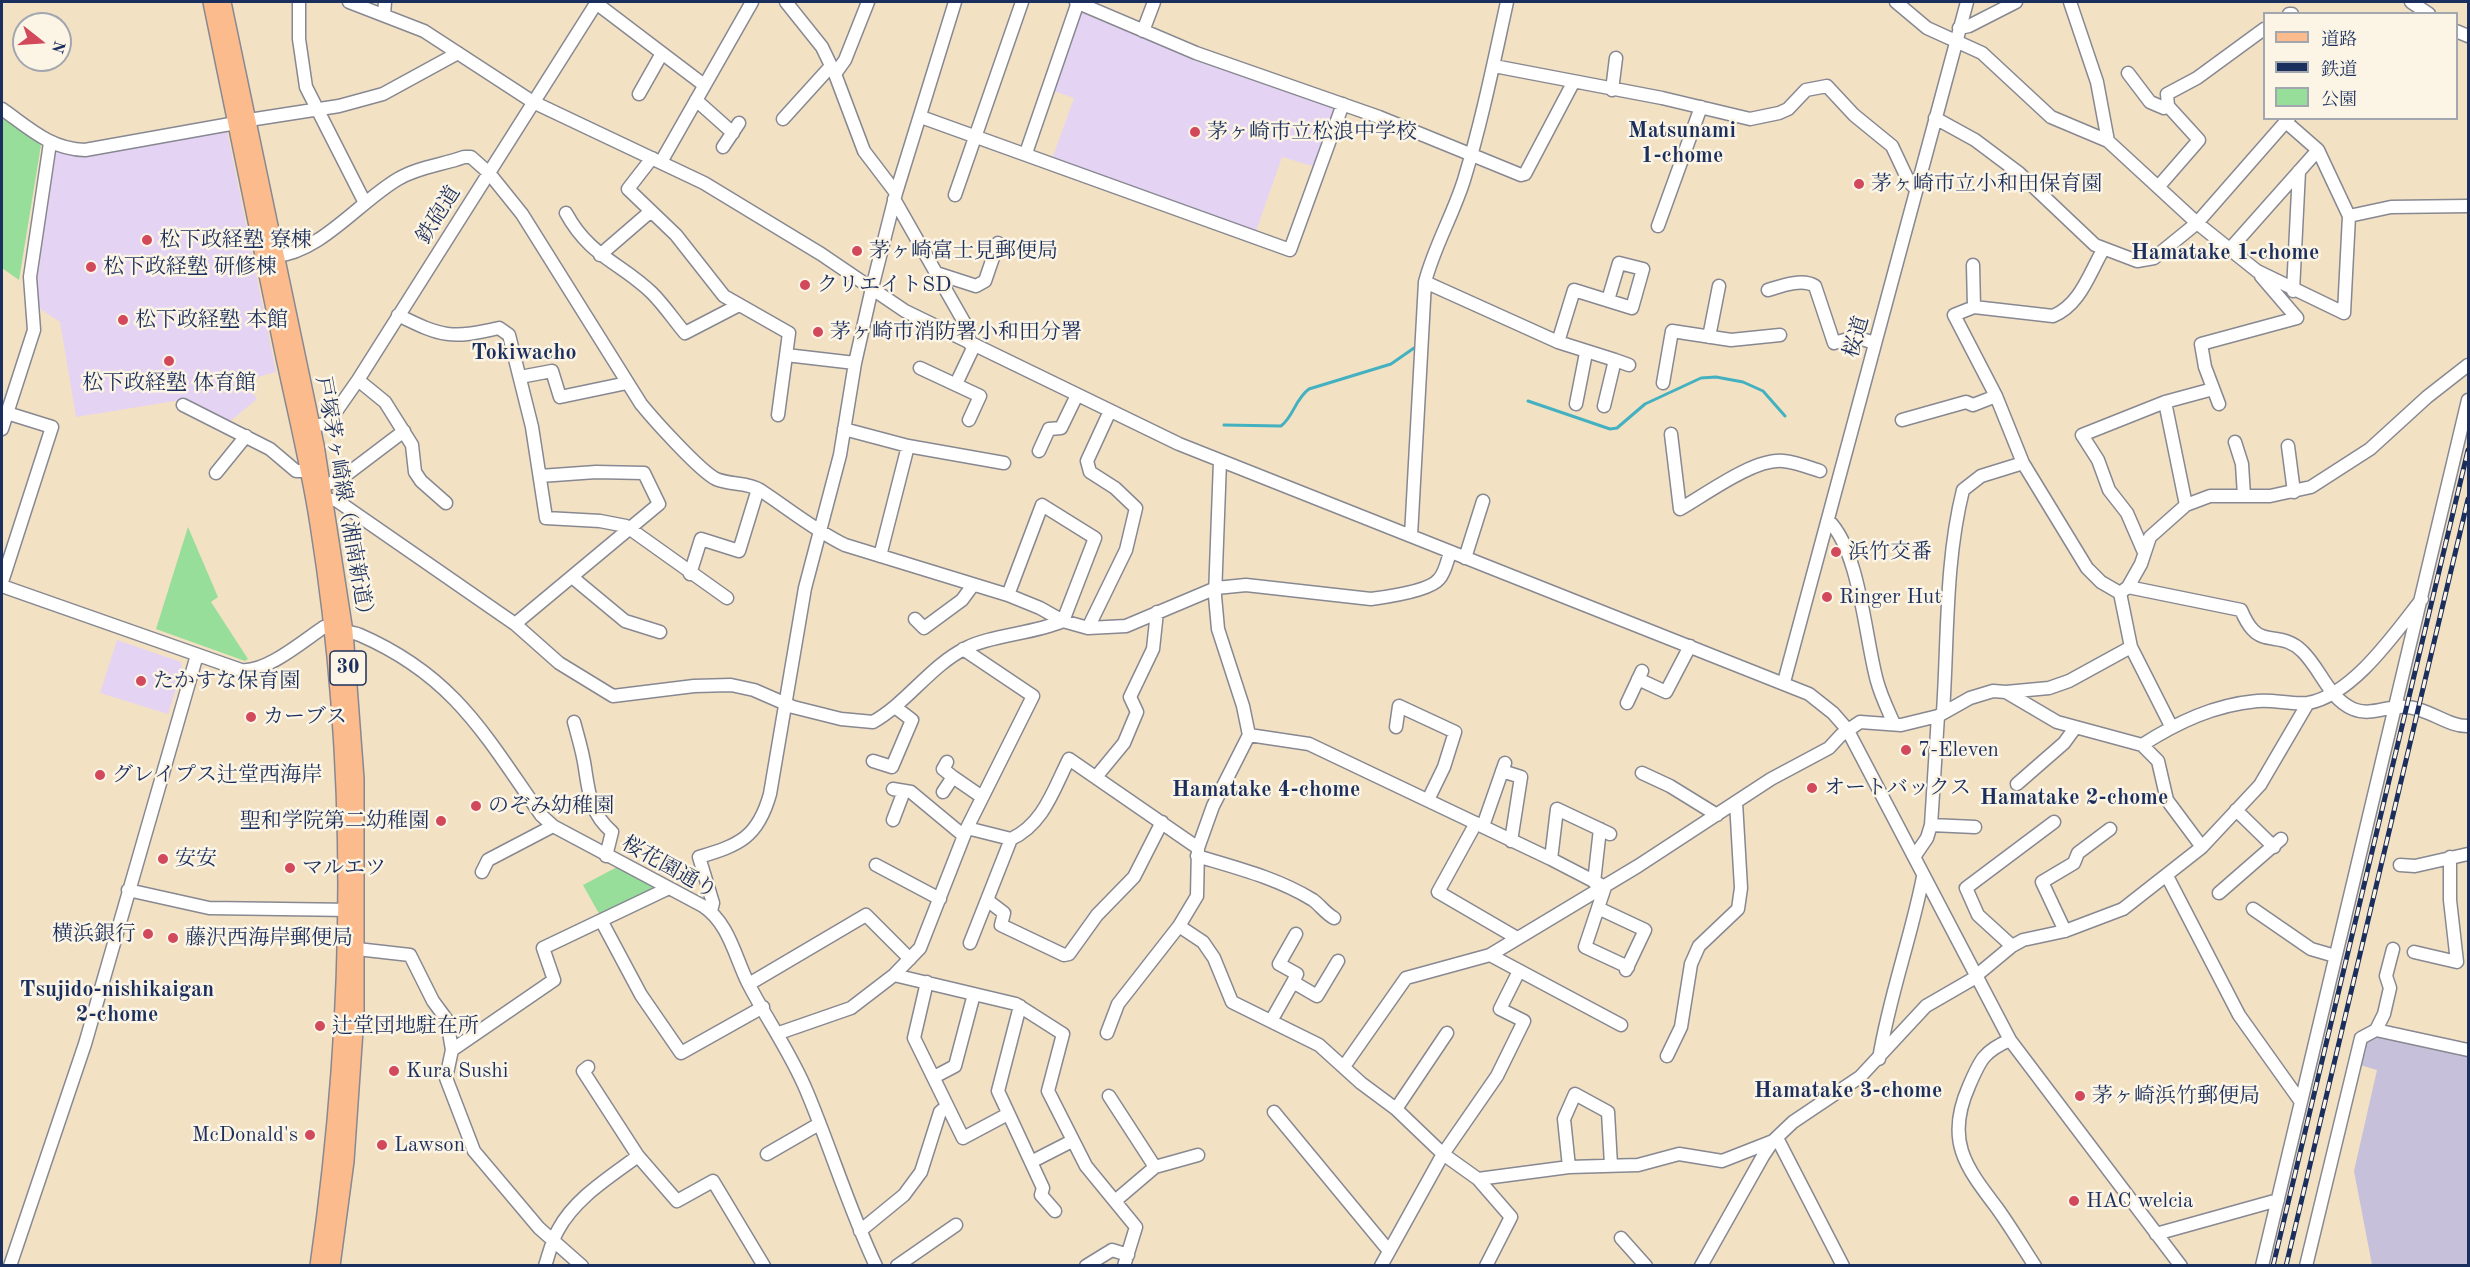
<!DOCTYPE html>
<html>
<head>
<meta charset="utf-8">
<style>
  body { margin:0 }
  #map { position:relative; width:2470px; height:1267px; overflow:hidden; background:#f3e1c4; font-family:"Old Standard TT","Noto Serif JP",serif }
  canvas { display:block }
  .frame { position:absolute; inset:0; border:3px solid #1b2f5e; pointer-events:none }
  .legend { position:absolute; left:2263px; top:12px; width:195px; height:108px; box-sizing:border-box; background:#fcf5e5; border:2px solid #a2a6af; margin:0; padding:8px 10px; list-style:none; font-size:18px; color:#1b2f5e }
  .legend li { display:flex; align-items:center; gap:12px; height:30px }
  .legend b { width:30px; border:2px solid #a2a6af }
  .north { position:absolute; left:12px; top:12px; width:60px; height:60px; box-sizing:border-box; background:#fcf5e5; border:2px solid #a2a6af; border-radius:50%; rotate:107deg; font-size:16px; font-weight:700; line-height:24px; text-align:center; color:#1b2f5e }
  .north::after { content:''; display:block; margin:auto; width:21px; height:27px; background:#d1495b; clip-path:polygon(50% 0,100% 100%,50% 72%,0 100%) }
</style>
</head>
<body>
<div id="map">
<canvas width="2470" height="1267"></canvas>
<div class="frame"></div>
<ul class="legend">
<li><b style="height:8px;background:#fbbb8c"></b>道路</li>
<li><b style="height:8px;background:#1b2f5e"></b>鉄道</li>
<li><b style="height:16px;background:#96de99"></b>公園</li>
</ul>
<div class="north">N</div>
</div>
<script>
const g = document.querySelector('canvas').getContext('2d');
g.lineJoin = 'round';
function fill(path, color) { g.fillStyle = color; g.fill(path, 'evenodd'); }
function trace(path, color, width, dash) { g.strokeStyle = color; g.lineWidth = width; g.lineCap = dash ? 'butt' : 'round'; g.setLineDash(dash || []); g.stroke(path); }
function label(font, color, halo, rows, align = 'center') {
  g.font = font + ' "Old Standard TT","Noto Serif JP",serif'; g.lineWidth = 5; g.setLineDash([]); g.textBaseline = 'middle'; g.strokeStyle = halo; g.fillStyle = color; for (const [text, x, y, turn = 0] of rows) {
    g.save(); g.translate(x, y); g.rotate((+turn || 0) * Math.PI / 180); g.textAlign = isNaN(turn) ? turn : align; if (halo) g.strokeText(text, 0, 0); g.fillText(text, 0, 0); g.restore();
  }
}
fill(new Path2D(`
  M1082,8L1337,108L1316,167L1282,157L1255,234L1052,159L1074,98L1051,90Z
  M227,131L276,372L244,381L257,399L229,422L187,399L76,417L60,322L39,308L35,277L53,150L86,154Z
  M117,640L181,662L182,670L168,714L100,693Z`), '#e4d3f2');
fill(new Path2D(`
  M2375,1034L2468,1052V1265H2372L2354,1171L2377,1070L2360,1065L2366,1039Z`), '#c6c0da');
fill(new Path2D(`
  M2,118L41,145L19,280L2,268Z
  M188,527L218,597L211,602L248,659L245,661L156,629Z
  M619,866L661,887L602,919L583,885Z`), '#96de99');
trace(new Path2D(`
  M1528,401L1610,429L1617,428L1645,404L1701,378L1716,377L1743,382L1763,391L1785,416
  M1224,425L1281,426C1294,416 1295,399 1309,389L1391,364L1414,348`), '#44b1c1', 3);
const minor = new Path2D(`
  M299,2V39L306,87L365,203
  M349,2L424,31L533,102L704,183L821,254L905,311L1179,444L1809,694L1833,713L1847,729L2010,1040L2181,1266
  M786,2L822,47L835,74L864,151L896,193
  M1076,2L1196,53L1379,117L1521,175L1525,174L1573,83
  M1896,2L1927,28L1982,53L2051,117L2108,141L2197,223L2257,271L2344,313L2349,216L2318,150L2286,122
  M2070,2L2097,82L2108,141
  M2411,2L2429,14
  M596,3L704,85
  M2289,14H2292
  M384,15L385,2
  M1959,28L1969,26L2016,2
  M1143,31L1154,2
  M2456,31L2468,36
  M1494,66L1662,98L1750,119L1779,113L1788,109L1806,90L1827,86L1854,115L1892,146L1909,182L1916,189
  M2128,73L2150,102L2164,108L2168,106L2167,94L2197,78L2264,29
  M835,74L845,60L868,2
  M1612,90L1616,58
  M639,94L661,55
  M696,100L733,133
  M2,109C29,128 50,149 85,150L236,123
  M921,117L1290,250L1343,104
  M1935,118L1975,140L2019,173L2095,245L2137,261L2154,258L2197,223L2289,118
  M783,119L831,66
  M249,120L339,106L383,94L458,53
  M723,147L739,123
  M1026,153L1078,2
  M652,158L628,189L676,235L724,296L789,333L778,415
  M661,162L752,2
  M2159,186L2199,140L2168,106
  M955,195L1022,2
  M894,199L968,329L970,344
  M566,213C590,257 620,262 652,293C664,305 674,320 685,333L739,305
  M2349,216L2391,207L2468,206
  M1658,226L1701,107
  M2230,249L2318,150
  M2103,250C2089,274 2080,305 2053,316L1974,307L1954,315L1996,396L2023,463L2087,568L2101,582L2120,593L2128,587L2241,610C2244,617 2248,625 2253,630C2266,644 2284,633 2302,651C2321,669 2328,698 2353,709C2372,717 2389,704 2408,707C2429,709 2449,727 2468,726
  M600,255L651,211
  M275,256C320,253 360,201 398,179C418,167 442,165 464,157H471L489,173L522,214L641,404C654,420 700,471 716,479C730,485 747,482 760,490C789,509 814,530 845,545L1008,595L1040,608L1063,621L1088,628L1126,626L1216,588L1246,585L1371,599C1386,597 1430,591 1439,579C1445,573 1447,561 1450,553
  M1973,265L1974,307
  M936,273L976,286L985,281L998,243
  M1425,282L1558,342L1615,360L1604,406
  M1768,290C1781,286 1802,278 1815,286L1834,343L1855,337L1875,343
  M2293,291L2299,171
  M398,315C442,337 451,339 499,328L509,335L532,427L546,518L600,521L626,526L727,598
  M1709,337L1719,286
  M1558,342L1574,290L1632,308L1643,269L1619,263L1608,300
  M786,355L855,363
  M1615,360L1629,365
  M920,368L980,396L969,420
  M520,377L552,371L560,397L627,383
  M358,380L385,402L412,445L415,472L421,481L446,503
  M1663,383L1672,331L1731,340L1780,335
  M956,384L974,346
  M2165,402L2186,505
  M1576,404L1586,353
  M2219,404L2205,367L2201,344L2297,318L2261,276
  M183,405L270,449L296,471H307
  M1902,420L1966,402L1973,405L1996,396
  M305,428L328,423L358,380L597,2
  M2,429L34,330L30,277L50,143
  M844,429L908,446L1004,463
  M1671,434L1680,509C1705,495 1754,458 1783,461C1795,462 1808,467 1820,471
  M2235,442L2242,464L2244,496
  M2288,446L2294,492
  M1039,451L1049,429L1061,428L1077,395
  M216,473L246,436
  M324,485L338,481L404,431
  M327,500H336L515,624L559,663L613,696L694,686L731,685L754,690L793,707L841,719L873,722C908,702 930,666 966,648C991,635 1033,634 1063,621L1095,538L1042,505L1008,595
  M1828,520C1860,551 1865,638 1877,681C1881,696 1888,710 1894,724
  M1411,536L1425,282C1434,247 1453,215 1464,180C1482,121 1494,61 1507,2
  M2143,550L2127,513L2109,490L2098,460L2082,435L2165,402L2213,389
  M880,556L908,446
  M1465,558L1483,501
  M690,574L701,539L739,551L758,489
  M572,577L625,621L660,632
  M2,582L52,427L7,413
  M2,586L241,670C266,673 303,641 324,627C336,632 348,630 360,635C454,676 485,735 541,815L553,826L703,906C729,923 735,957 748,983C767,1020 791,1053 807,1092C831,1149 849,1209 876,1266
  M2128,587L2141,564L2150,537L2186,505L2210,496H2270L2311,487L2370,449L2427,397L2468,365
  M2120,593L2131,647L2171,726
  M915,619L924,628L962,600L973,585
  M515,624L659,504L644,473L596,472L540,476
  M1088,628L1126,550L1136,508L1115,488L1090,472L1087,461L1110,411
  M1638,679L1666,692L1690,646
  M1784,682L1967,2
  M2006,692L2049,688L2069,681L2131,647
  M1627,703L1642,671
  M1943,712C1948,638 1945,562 1963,490L1981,476L2023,463
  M574,722C578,737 583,753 585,768C589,795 591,814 612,832L606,856
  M1396,727L1399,706L1455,732L1444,767L1428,800
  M1249,735L1309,744L1551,859L1605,887
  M2142,745L2158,761L2167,800L2202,847
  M873,761L892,767L912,720L895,707
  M947,762L943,769L953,777
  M1502,771L1521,777L1511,841
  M1642,773L1670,786L1717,815
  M1096,777L1124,743L1137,712L1130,697L1153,649L1157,612
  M2017,784L2064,743L2075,728
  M893,789L911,792L964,836
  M943,792L953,777L982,797
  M2236,810L2274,847
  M893,820L904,791
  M1476,823L1438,892L1517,938
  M1931,825L1975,827
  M1483,826L1505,763
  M967,828L1011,839C1044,824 1054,788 1069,759L1198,848
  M1197,856C1237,868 1277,878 1313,900C1320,905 1325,913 1334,918
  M1914,857L1927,838L1931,825L1938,716
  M1551,859L1557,809L1610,834
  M876,865L940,899
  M2400,865L2415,866L2468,854
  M482,872L488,860L553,826
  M2167,876L2239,1015L2301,1102
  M1594,882L1600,829
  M1605,887L1585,947L1628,967
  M128,890L209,908L353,910
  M2219,893L2281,839
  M987,900L1004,913L1001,925L1064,955L1069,954L1097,915L1134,877L1162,822
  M1598,908L1645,930L1626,970
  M2253,909L2311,949L2335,956
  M711,911L713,903L699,857C740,845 758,837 770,794L805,588L840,455L855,363L872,288L896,193L955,2
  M602,922L641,995L681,1053L763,1007
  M1179,926L1203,942L1214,958L1232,1002L1319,1045L1361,1083L1396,1109L1443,1154L1478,1179L1511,1217L1486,1266
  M2065,931L2042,882L2074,863L2078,853L2110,829
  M970,943L1011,839
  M2012,946L1978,915L1966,888L2054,822
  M357,949L410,955L433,1001L447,1020L452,1050L446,1078L474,1151L539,1228L582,1266
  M2414,952L2457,962L2450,900V857
  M1490,955L1621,1025
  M894,975L1016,1004L1063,1034L1048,1091L1086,1166L1136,1227L1124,1266
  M927,982L914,1038L963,1138L1008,1114
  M1293,982L1297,974L1279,964L1296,934
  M749,984L866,915L910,959
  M1020,1006L998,1091L1043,1188L1041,1195L1055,1211
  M1271,1021L1293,982L1317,996L1338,961
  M2376,1030L2384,1014L2390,988L2386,976L2393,949
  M779,1033L851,1008L894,975L920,948L967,828L1033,696L963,649
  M1107,1033L1118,1004L1179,926L1197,896L1198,848L1213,806L1249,735L1243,706L1218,629L1215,596L1220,461
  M2010,1040C1984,1051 1980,1060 1969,1086C1945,1140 1965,1166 1997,1208C2010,1226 2022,1246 2035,1266
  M452,1050L554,980L543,948L669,888
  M1667,1056L1681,1027L1691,964L1699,946L1738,909L1741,888L1736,802
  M1879,1059C1889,997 1911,938 1923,877
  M1345,1065L1406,978L1490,955L1638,866L1771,779L1829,748L1841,735L1860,722L1901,725L1938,716L1970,698L1993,691L2006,692L2057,722L2142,745C2178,722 2214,705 2257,701C2273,699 2292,705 2308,703C2353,695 2395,633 2422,599
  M588,1067L583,1071L638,1156L677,1201L713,1181L764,1266
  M934,1077L955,1066L974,994
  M1109,1096L1155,1167
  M1396,1109L1447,1033
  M1274,1112L1389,1251
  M1777,1138L1843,1266
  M767,1154L819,1124
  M1031,1162L1072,1141
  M1569,1167L1564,1119L1575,1094L1608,1112L1611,1165
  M1478,1179L1569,1167L1638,1165L1679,1154L1722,1161L1773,1141
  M1115,1201L1155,1167L1198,1155
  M860,1231L904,1195L921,1172L940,1112L947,1106
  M2156,1234L2278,1200
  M1621,1238L1646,1266
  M10,1266L85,1044L197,655
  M545,1266C549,1254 552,1240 558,1230C575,1198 610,1177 638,1156
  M897,1266L956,1225
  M1086,1266L1112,1250L1128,1255
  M1381,1266L1443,1154L1497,1076L1524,1021L1500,1009L1519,971
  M1701,1266L1763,1156L1773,1141L1793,1122L1860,1077L1926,1006L1971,980L2012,946L2023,940L2065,931L2123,909L2202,847L2260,785L2308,703
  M2262,1266L2468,400
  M2306,1266L2361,1038L2376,1030L2468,1050`);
const major = new Path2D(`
  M211,2C234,117 258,232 282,348C294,406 309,465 318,524C357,769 353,1021 318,1266
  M223,2L316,445L345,632L356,779V1016L346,1161L332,1266`);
trace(minor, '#878891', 15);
trace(major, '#878891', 18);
trace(minor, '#fff', 12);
trace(major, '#fbbb8c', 15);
const rail = new Path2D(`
  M2273,1266L2468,450
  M2286,1266L2468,499`);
trace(rail, '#1b2f5e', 5);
trace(rail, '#fcf5e5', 3, [9]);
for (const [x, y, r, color] of [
  [1195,132,6,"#d1495b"],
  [1859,184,6,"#d1495b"],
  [147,240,6,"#d1495b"],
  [857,251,6,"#d1495b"],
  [91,267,6,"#d1495b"],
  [805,285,6,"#d1495b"],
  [123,320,6,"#d1495b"],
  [818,332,6,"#d1495b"],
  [169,361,6,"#d1495b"],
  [1836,552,6,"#d1495b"],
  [1827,597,6,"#d1495b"],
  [141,681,6,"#d1495b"],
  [251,717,6,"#d1495b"],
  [1906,750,6,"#d1495b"],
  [100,775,6,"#d1495b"],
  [1812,788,6,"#d1495b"],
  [476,806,6,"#d1495b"],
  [441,821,6,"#d1495b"],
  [163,859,6,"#d1495b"],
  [290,868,6,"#d1495b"],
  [148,934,6,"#d1495b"],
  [173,938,6,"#d1495b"],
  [320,1026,6,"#d1495b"],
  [394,1071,6,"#d1495b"],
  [2080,1096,6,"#d1495b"],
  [310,1135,6,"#d1495b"],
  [382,1145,6,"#d1495b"],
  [2074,1201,6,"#d1495b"]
]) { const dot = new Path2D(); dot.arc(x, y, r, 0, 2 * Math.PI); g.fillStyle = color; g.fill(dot); trace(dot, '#fcf5e5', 2); }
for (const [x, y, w] of [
  [348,668,36]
]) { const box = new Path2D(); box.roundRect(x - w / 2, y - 17, w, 34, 4.5); g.fillStyle = '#fcf5e5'; g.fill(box); trace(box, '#1b2f5e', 1.5); }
label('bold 20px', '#1b2f5e', null, [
  ["30",348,668]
]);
label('21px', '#1b2f5e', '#fcf5e5', [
  ["茅ヶ崎市立松浪中学校",1207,132],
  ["茅ヶ崎市立小和田保育園",1871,184],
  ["松下政経塾 寮棟",159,240],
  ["茅ヶ崎富士見郵便局",869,251],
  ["松下政経塾 研修棟",103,267],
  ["クリエイトSD",817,285],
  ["松下政経塾 本館",135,320],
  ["茅ヶ崎市消防署小和田分署",830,332],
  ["松下政経塾 体育館",169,383,"center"],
  ["浜竹交番",1848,552],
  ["Ringer Hut",1839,597],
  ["たかすな保育園",153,681],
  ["カーブス",263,717],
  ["7-Eleven",1918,750],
  ["グレイプス辻堂西海岸",112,775],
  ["オートバックス",1824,788],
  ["のぞみ幼稚園",488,806],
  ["聖和学院第二幼稚園",429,821,"right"],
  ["安安",175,859],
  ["マルエツ",302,868],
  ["横浜銀行",136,934,"right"],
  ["藤沢西海岸郵便局",185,938],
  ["辻堂団地駐在所",332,1026],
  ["Kura Sushi",406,1071],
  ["茅ヶ崎浜竹郵便局",2092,1096],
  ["McDonald's",298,1135,"right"],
  ["Lawson",394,1145],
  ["HAC welcia",2086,1201]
], 'left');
label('21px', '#1b2f5e', '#fcf5e5', [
  ["鉄砲道",439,215,-58],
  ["桜道",1857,337,-74],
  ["戸塚茅ヶ崎線（湘南新道）",344,501,80],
  ["桜花園通り",669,868,29]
]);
label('bold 22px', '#1b2f5e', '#fcf5e5', [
  ["Matsunami",1682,131],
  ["1-chome",1682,156],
  ["Hamatake 1-chome",2225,253],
  ["Tokiwacho",524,353],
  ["Hamatake 4-chome",1266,790],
  ["Hamatake 2-chome",2074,798],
  ["Tsujido-nishikaigan",117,990],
  ["2-chome",117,1015],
  ["Hamatake 3-chome",1848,1091]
]);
</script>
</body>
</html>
